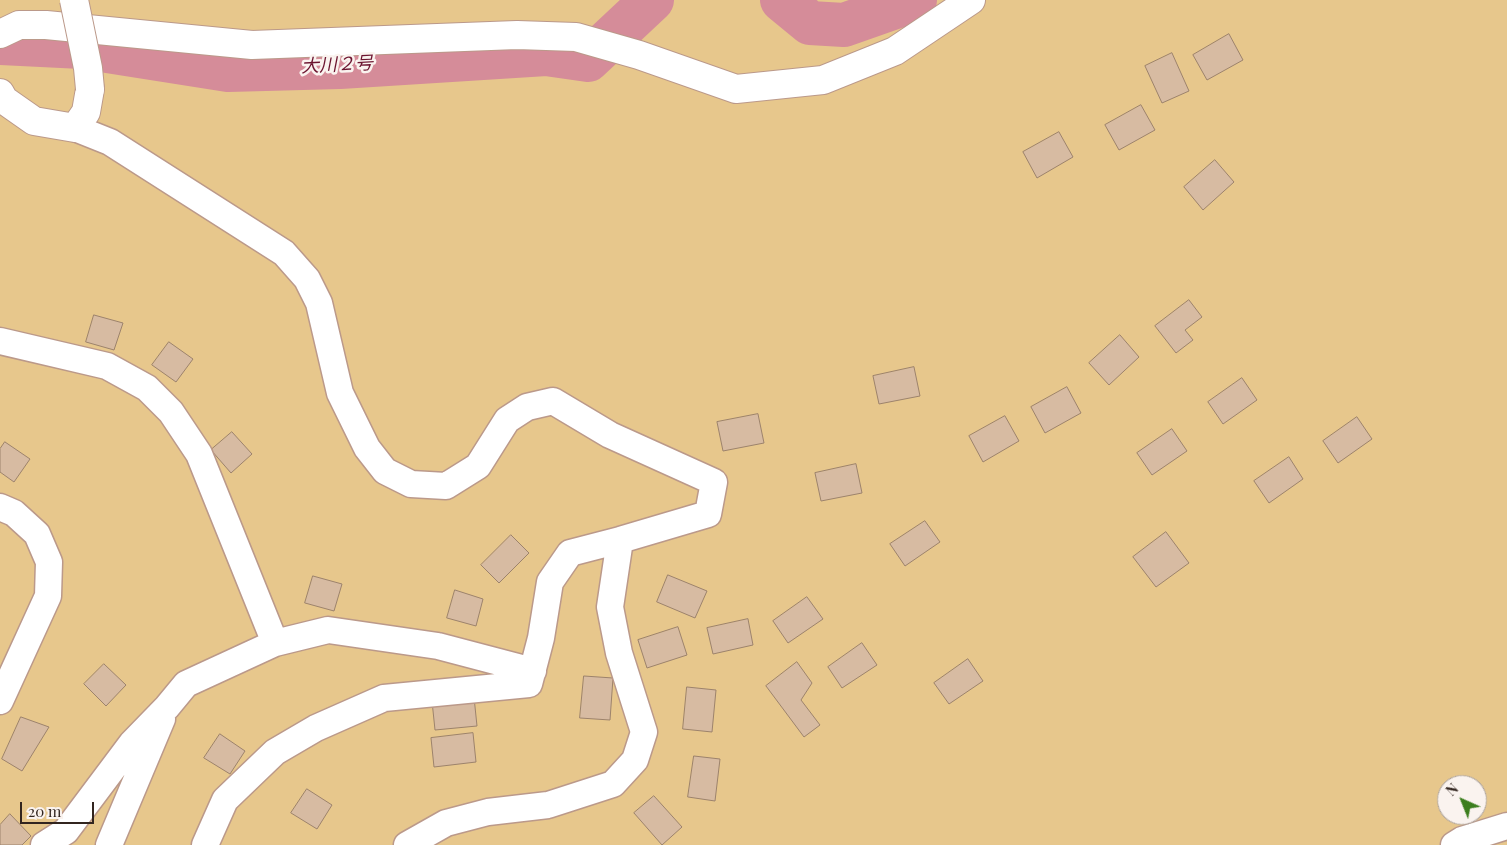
<!DOCTYPE html>
<html>
<head>
<meta charset="utf-8">
<style>
  body { margin:0 }
  #map { position:relative; width:1507px; height:845px; overflow:hidden; background:#faf3ef; font-family:"Playfair Display",serif }
  canvas { display:block }
  .north { position:absolute; left:1437px; top:775px; width:50px; height:50px; box-sizing:border-box; background:#faf3ef; border:1px solid #aaa19c; border-radius:50%; rotate:316deg; font-size:14px; font-weight:700; line-height:20px; text-align:center; color:#32251f }
  .north::after { content:''; display:block; margin:auto; width:18px; height:22px; background:#3c7e1e; clip-path:polygon(50% 0,100% 100%,50% 72%,0 100%) }
  .scale { position:absolute; left:20px; top:802px; width:74px; height:22px; box-sizing:border-box; border:2px solid #32251f; border-top:0; padding-left:6px; font-size:15px; line-height:18px; white-space:nowrap; color:#32251f; -webkit-text-stroke:4px #faf3ef; paint-order:stroke }
</style>
</head>
<body>
<div id="map">
<canvas width="1507" height="845"></canvas>
<div class="north">N</div>
<div class="scale">20 m</div>
</div>
<script>
const g = document.querySelector('canvas').getContext('2d');
g.lineJoin = 'round';
function fill(path, color) { g.fillStyle = color; g.fill(path, 'evenodd'); }
function trace(path, color, width, dash) { g.strokeStyle = color; g.lineWidth = width; g.lineCap = dash ? 'butt' : 'round'; g.setLineDash(dash || []); g.stroke(path); }
function label(font, color, halo, rows, align = 'center') {
  g.font = font + ' "Playfair Display","Noto Sans JP",serif'; g.lineWidth = 5; g.setLineDash([]); g.textBaseline = 'middle'; g.strokeStyle = halo; g.fillStyle = color; for (const [text, x, y, turn = 0] of rows) {
    g.save(); g.translate(x, y); g.rotate((+turn || 0) * Math.PI / 180); g.textAlign = isNaN(turn) ? turn : align; if (halo) g.strokeText(text, 0, 0); g.fillText(text, 0, 0); g.restore();
  }
}
fill(new Path2D(`
  M0,0H1507V845H0ZM1447,785H1477V815H1447Z`), '#e7c78c');
trace(new Path2D(`
  M782,0L810,23L844,25L915,0
  M0,43L82,47L228,70L340,67L546,54L588,60L652,0`), '#d58c99', 44);
const building = new Path2D(`
  M1229,34L1243,60L1207,80L1193,55Z
  M1172,53L1189,91L1162,103L1145,66Z
  M1141,105L1155,130L1119,150L1105,125Z
  M1059,132L1073,157L1037,178L1023,152Z
  M1215,160L1234,182L1203,210L1184,187Z
  M1189,300L1202,317L1185,330L1193,340L1176,353L1155,326Z
  M94,315L123,323L114,350L86,342Z
  M1120,335L1139,357L1109,385L1089,363Z
  M169,342L193,359L176,382L152,365Z
  M914,367L920,396L879,404L873,376Z
  M1242,378L1257,400L1223,424L1208,402Z
  M1067,387L1081,413L1045,433L1031,407Z
  M758,414L764,443L723,451L717,422Z
  M1005,416L1019,441L983,462L969,436Z
  M1357,417L1372,439L1338,463L1323,441Z
  M1172,429L1187,451L1152,475L1137,453Z
  M232,432L252,454L231,473L211,450Z
  M5,442L30,459L14,482L0,472V449Z
  M1289,457L1303,479L1269,503L1254,481Z
  M856,464L862,493L821,501L815,473Z
  M925,521L940,542L905,566L890,544Z
  M1166,532L1189,563L1156,587L1133,557Z
  M511,535L529,553L499,583L481,565Z
  M668,575L707,591L695,618L657,602Z
  M313,576L342,584L334,611L305,603Z
  M455,590L483,599L476,626L447,618Z
  M807,597L823,619L788,643L773,621Z
  M748,619L753,645L713,654L707,628Z
  M678,627L687,655L647,668L638,640Z
  M862,643L877,665L842,688L828,667Z
  M968,659L983,681L949,704L934,683Z
  M797,662L812,683L801,700L820,725L804,737L766,686Z
  M104,664L126,685L106,706L84,684Z
  M584,676L613,678L610,720L580,718Z
  M687,687L716,690L712,732L683,729Z
  M474,697L477,726L435,730L432,701Z
  M21,717L49,727L22,771L2,759Z
  M473,733L476,762L434,767L431,738Z
  M220,734L245,751L230,774L204,758Z
  M694,756L720,759L715,801L688,797Z
  M307,789L332,805L317,829L291,813Z
  M654,796L682,827L662,845L634,813Z
  M10,814L31,836L22,845H0V825Z`);
fill(building, '#d7bba2');
trace(building, '#9d836c', 1);
const street = new Path2D(`
  M75,128L110,142L284,253L307,279L319,303L340,393L367,448L385,471L411,484L446,486L478,466L507,420L527,407L553,401L610,435L714,482L708,514L620,540L570,553L550,582L541,638L529,684L384,698L316,728L275,752L225,800L205,845
  M0,341L107,366L147,388L171,412L199,454L275,643
  M0,507L14,513L37,534L49,562L48,596L0,701
  M44,845L66,831L132,743L167,707L186,684L275,643L328,630L438,646L533,671
  M109,845L162,719
  M407,845L446,823L488,812L548,805L613,784L635,760L644,732L619,653L610,607L620,540
  M1454,845L1462,840L1507,826`);
const secondary = new Path2D(`
  M0,34L19,25H46L252,45L517,35L576,37L639,55L736,89L823,80L895,51L971,0
  M0,93L4,100L34,121L75,128L86,112L90,89`);
trace(street, '#bb998a', 29);
trace(secondary, '#bb998a', 30);
trace(street, '#fff', 26);
trace(secondary, '#fff', 28);
const secondaryBridge = new Path2D(`
  M74,0L88,68L90,89`);
trace(secondaryBridge, '#bb998a', 30, []);
trace(secondaryBridge, '#fff', 28);
label('italic 18px', '#6c1530', '#faf3ef', [
  ["大川２号",337,65,-3]
]);
</script>
</body>
</html>
